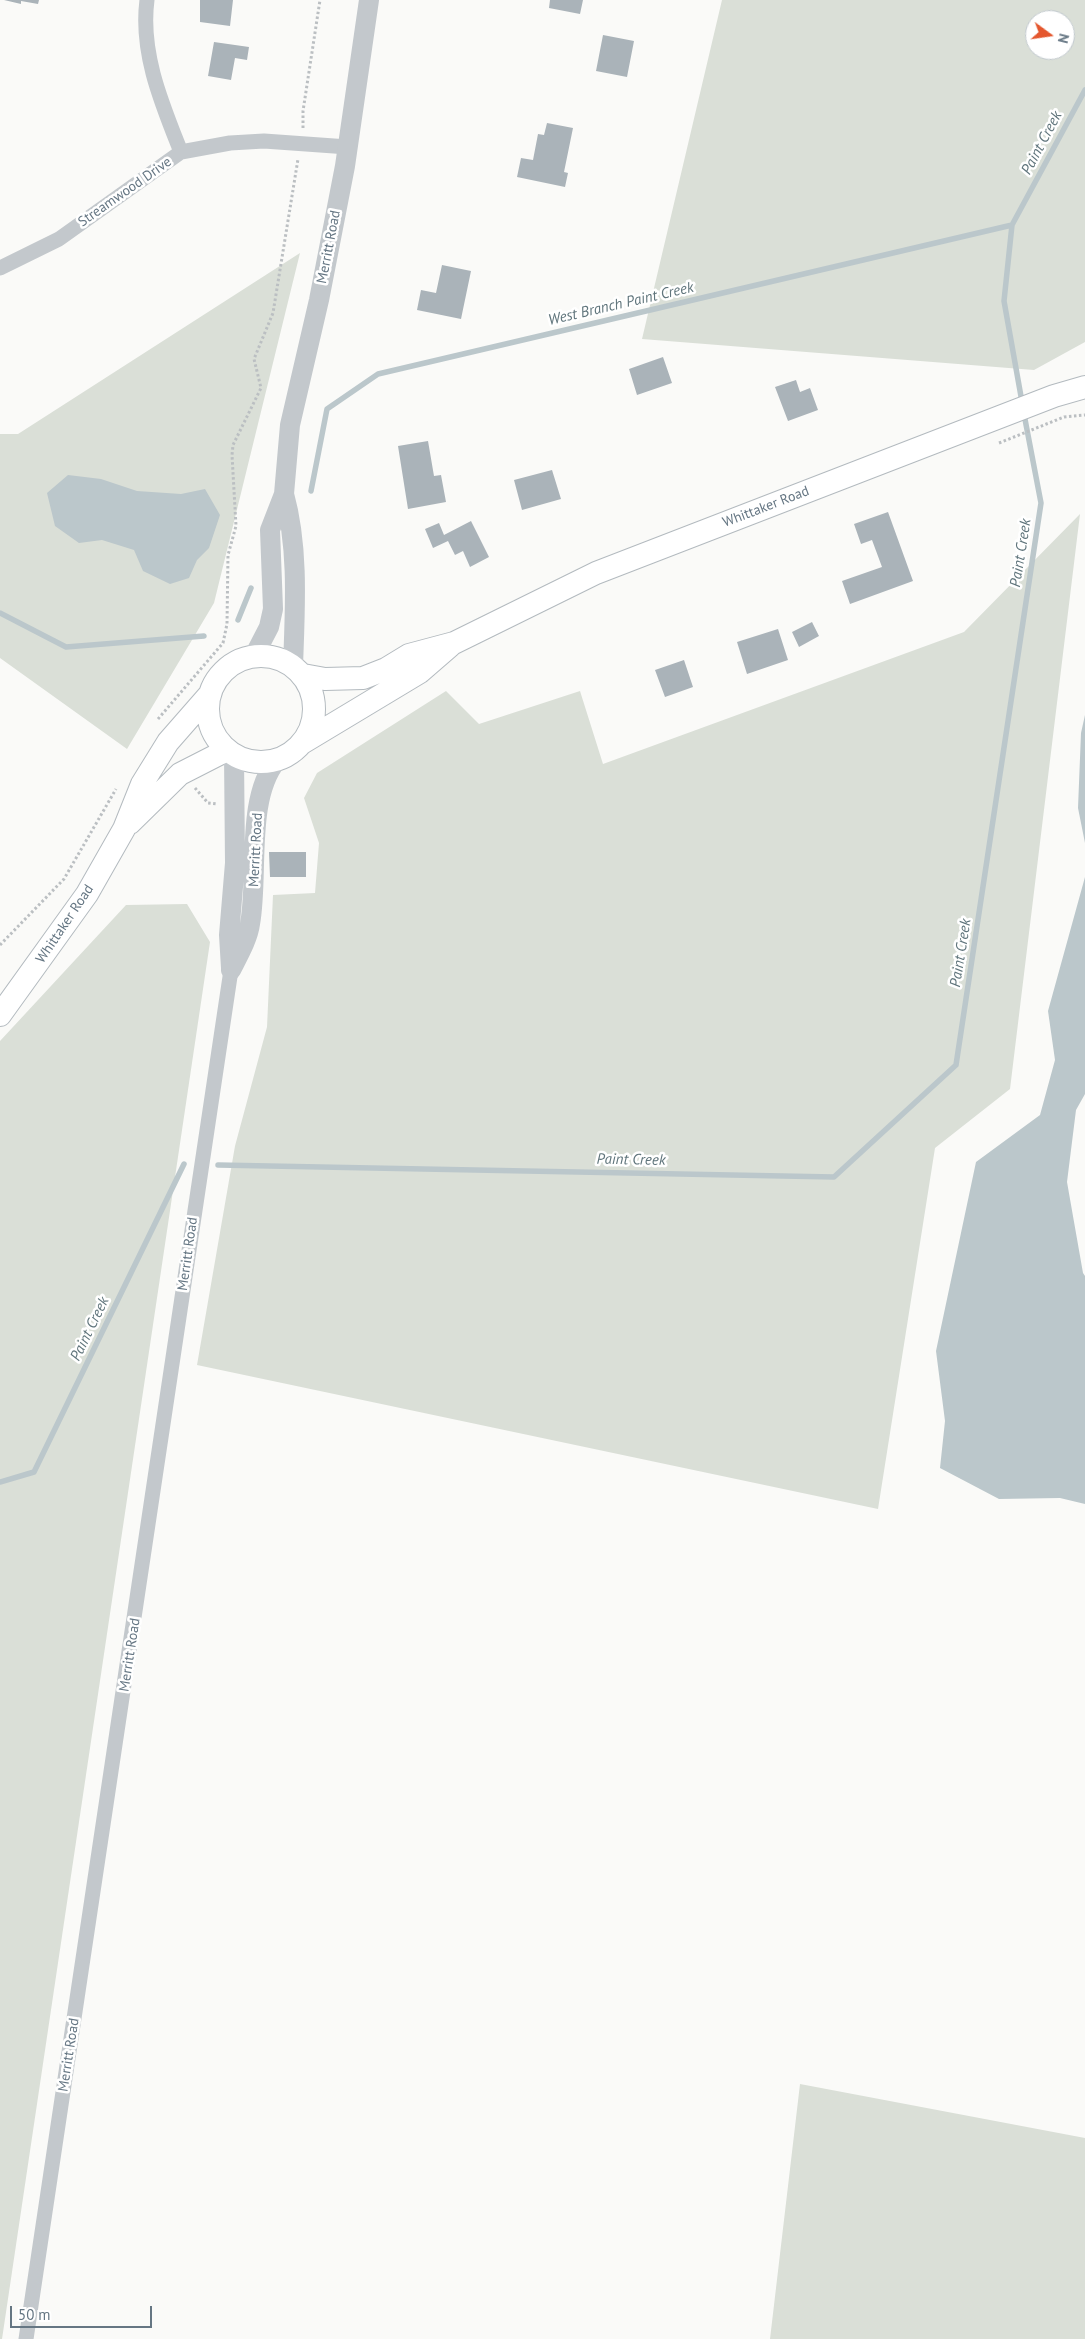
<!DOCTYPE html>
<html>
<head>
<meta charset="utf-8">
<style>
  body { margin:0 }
  #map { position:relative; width:1085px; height:2339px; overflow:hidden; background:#fafaf8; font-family:"PT Sans",sans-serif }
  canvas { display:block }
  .north { position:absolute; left:1025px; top:10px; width:50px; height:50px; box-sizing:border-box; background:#fff; border:1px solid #c1c8cd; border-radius:50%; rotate:104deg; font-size:14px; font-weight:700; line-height:20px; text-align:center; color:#657683 }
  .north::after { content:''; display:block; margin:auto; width:18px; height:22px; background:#e4572e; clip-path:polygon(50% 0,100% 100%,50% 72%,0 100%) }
  .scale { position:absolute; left:10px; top:2306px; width:142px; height:22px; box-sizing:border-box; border:2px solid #657683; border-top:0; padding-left:6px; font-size:15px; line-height:18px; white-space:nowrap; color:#657683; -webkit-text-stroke:4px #fff; paint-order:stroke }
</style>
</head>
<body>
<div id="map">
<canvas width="1085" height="2339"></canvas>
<div class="north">N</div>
<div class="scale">50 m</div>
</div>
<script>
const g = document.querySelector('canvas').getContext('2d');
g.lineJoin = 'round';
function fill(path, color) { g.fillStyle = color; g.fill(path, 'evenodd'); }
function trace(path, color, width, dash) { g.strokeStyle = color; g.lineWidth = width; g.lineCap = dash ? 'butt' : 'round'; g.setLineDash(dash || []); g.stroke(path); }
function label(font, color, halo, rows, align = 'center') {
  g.font = font + ' "PT Sans",sans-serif'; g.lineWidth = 5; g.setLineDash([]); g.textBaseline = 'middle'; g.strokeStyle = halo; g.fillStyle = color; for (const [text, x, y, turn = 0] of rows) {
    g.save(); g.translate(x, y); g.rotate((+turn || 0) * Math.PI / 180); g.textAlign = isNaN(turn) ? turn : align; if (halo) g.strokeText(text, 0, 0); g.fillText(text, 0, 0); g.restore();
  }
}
fill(new Path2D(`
  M722,0H1085V342L1034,370L642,339ZM1035,20H1065V50H1035Z
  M300,253L214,603L127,749L0,658V434H18Z
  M1080,514L1010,1089L935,1148L878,1509L197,1365L235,1146L267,1027L273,895L315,893L319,843L304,798L317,773L446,691L479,724L580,691L603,764L964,632Z
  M187,904L210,942L2,2339H0V1041L126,905Z
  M800,2084L1085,2138V2339H770Z`), '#dadfd7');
fill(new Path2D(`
  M68,475L101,479L137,491L181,494L205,489L220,515L209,548L197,560L189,578L170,584L143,571L134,550L102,540L79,543L55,526L47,493Z
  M1085,715V843L1078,808L1081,733Z
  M1085,877V1094L1076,1110L1067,1182L1083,1273L1085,1276V1504L1060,1498L999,1499L940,1468L945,1421L936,1351L976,1162L1040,1115L1055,1060L1048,1011Z`), '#bbc7cb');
trace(new Path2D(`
  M1022,402L1004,301L1012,225L1085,90
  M311,491L327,409L378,374L1012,225
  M0,613L66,647L204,636
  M238,620L251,588
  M218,1165L834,1177L956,1065L1041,503L1024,414
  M0,1482L34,1472L184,1164`), '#bbc7cb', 5.5);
fill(new Path2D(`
  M4,0H39L38,4L21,1V4Z
  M200,0H233L230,26L200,22Z
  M550,0H583L580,14L549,8Z
  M603,35L634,41L627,77L596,71Z
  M214,42L249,47L247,60L235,58L231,80L208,76Z
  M547,123L573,128L564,172L568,173L565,187L517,177L521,158L533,160L538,134L544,135Z
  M442,265L471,271L461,319L417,310L421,290L436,293Z
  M663,357L672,383L637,395L629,369Z
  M796,380L800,392L810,388L818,410L788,421L775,387Z
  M428,441L434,476L441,475L446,502L408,509L398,446Z
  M552,470L561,499L522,510L514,480Z
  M888,512L913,581L850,604L842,581L882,567L872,540L861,544L854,524Z
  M471,521L489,557L470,567L463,551L455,555L448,541L433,548L425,529L439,523L444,535Z
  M812,622L819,636L799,647L792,632Z
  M778,629L788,660L747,674L737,642Z
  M684,660L693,687L665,697L655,670Z
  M269,852H306V877H270Z`), '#aab3b9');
const secondary = new Path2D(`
  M208 709a53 53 0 1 1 106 0a53 53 0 1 1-106 0Z
  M303,675L325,679L363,678L386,669L409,655L454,643L596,573L1054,396L1085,387
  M302,743L420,672L450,646
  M130,823L180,774L227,750
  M0,1015L87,894L124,829L142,784L168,742L210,694`);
trace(secondary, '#b3babf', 24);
trace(new Path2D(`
  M303,128V111L320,0
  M999,443L1064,417L1085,415
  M158,719L223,643L227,624L228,555L236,526L232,455L233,445L261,388L254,359L273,313L298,159
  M195,788L208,803L217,804
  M0,945L64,879L116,789`), '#bbbfc2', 3, [2.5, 2.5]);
trace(new Path2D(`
  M147,0C140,53 162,104 181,152
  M0,268L59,239L181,152L230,143L264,141L348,147
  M26,2339L231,970`), '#c3c8cc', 15);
trace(new Path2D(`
  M284,494C299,548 295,609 293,666
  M254,656L269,627L273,609L270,530L284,494L290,425L319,300L345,166L369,0
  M231,968L229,935L235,863L234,755
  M231,970C238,956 248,939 250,924C259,875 245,799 277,760`), '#c3c8cc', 20);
trace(secondary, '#fff', 22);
label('14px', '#657683', '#fff', [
  ["Streamwood Drive",125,192,-35],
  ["Merritt Road",329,247,-79],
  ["Whittaker Road",766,507,-21],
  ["Merritt Road",256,850,-87],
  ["Whittaker Road",65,924,-56],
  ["Merritt Road",188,1254,-82],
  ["Merritt Road",130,1655,-81],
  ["Merritt Road",69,2055,-81]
]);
label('italic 15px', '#60757c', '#fff', [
  ["Paint Creek",1042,143,-62],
  ["West Branch Paint Creek",621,304,-13],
  ["Paint Creek",1021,553,-81],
  ["Paint Creek",961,953,-81],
  ["Paint Creek",631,1160,1],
  ["Paint Creek",90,1329,-64]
]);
</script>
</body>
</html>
